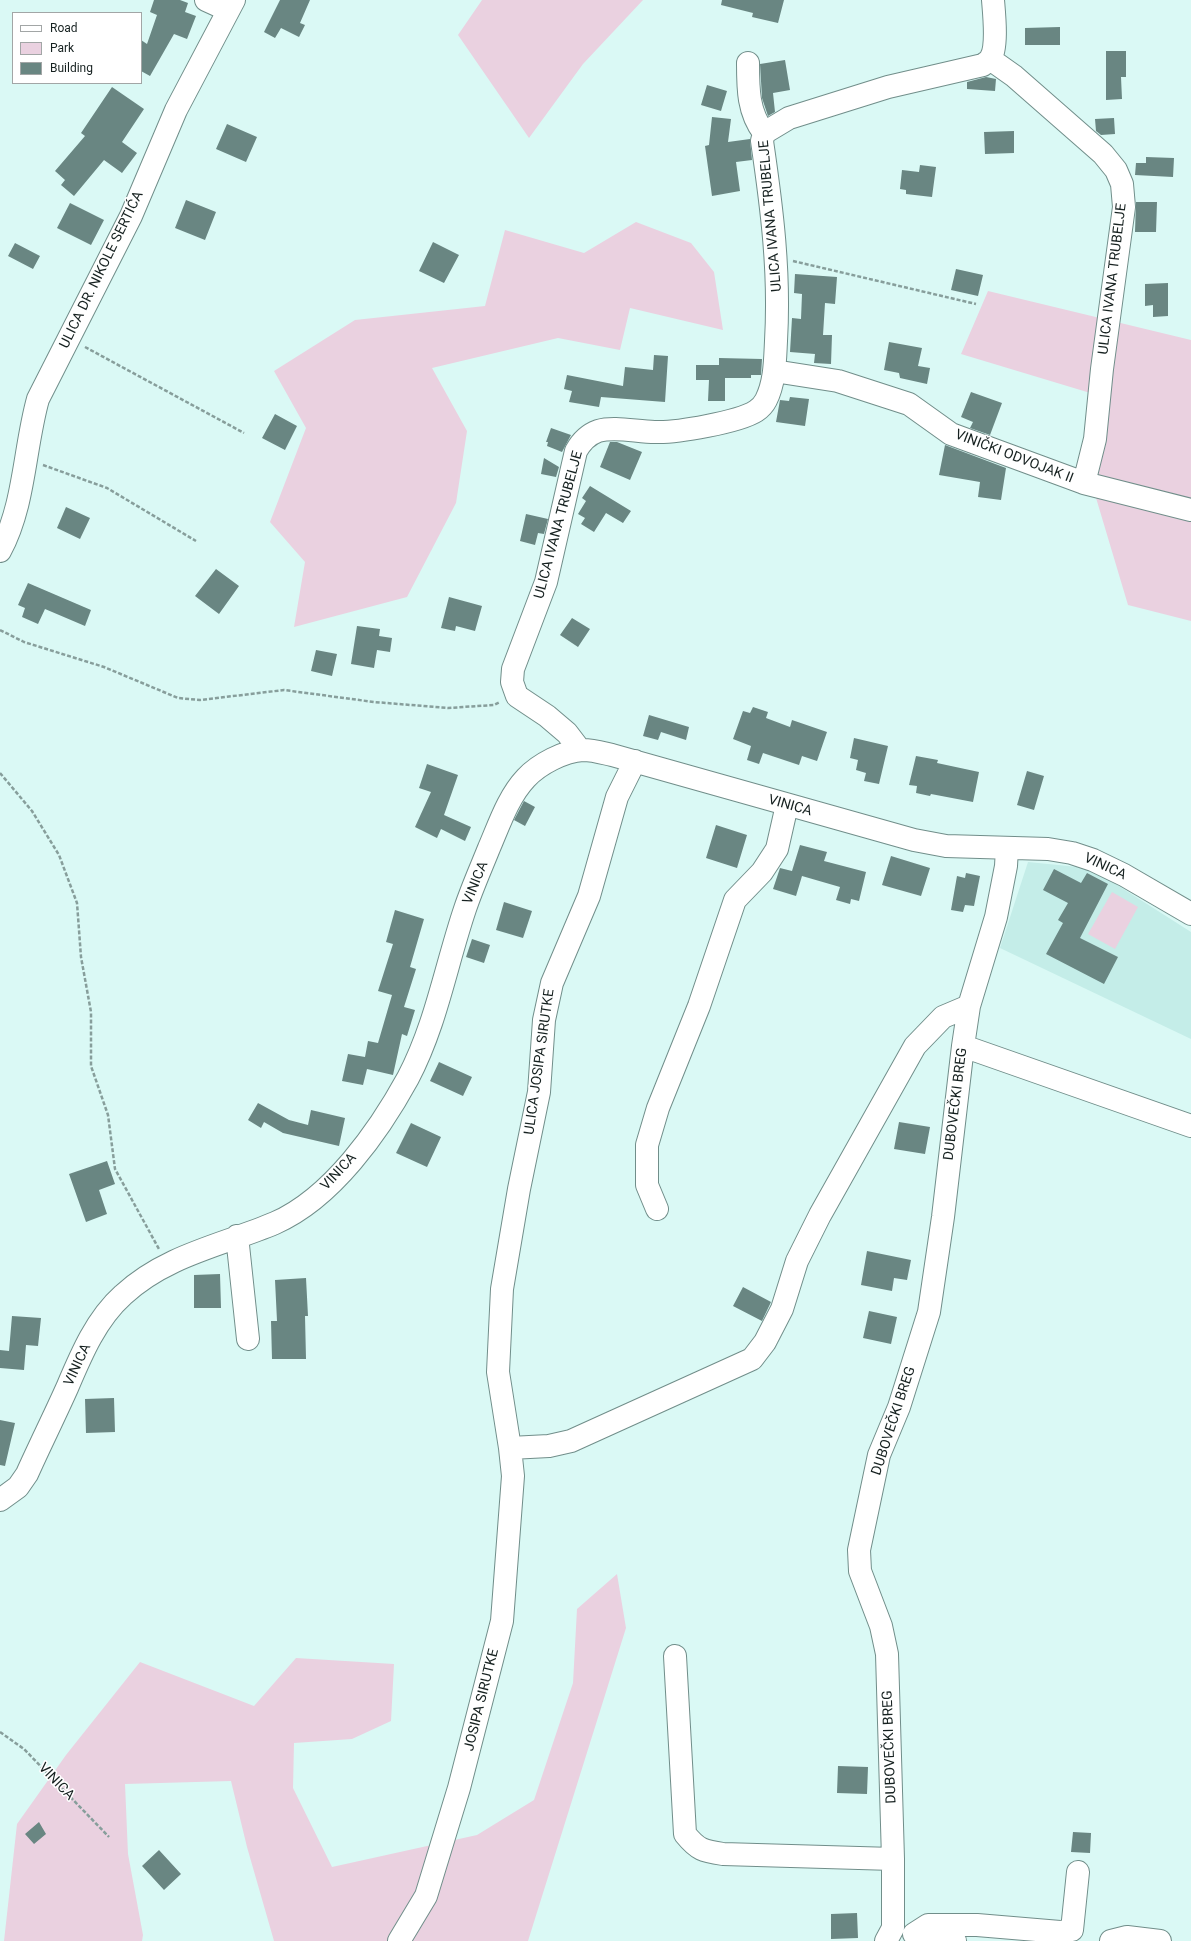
<!DOCTYPE html>
<html>
<head>
<meta charset="utf-8">
<style>
  body { margin:0 }
  #map { position:relative; width:1191px; height:1941px; overflow:hidden; background:#daf9f5; font-family:Roboto,sans-serif }
  canvas { display:block }
  .legend { position:absolute; left:12px; top:12px; width:130px; height:72px; box-sizing:border-box; background:#fff; border:1px solid #a2a6a6; margin:0; padding:5px 7px; list-style:none; font-size:12px; color:#162120 }
  .legend li { display:flex; align-items:center; gap:8px; height:20px }
  .legend b { width:20px; border:1px solid #a2a6a6 }
</style>
</head>
<body>
<div id="map">
<canvas width="1191" height="1941"></canvas>
<ul class="legend">
<li><b style="height:5px;background:#fff"></b>Road</li>
<li><b style="height:11px;background:#ead1e0"></b>Park</li>
<li><b style="height:11px;background:#698682"></b>Building</li>
</ul>
</div>
<script>
const g = document.querySelector('canvas').getContext('2d');
g.lineJoin = 'round';
function fill(path, color) { g.fillStyle = color; g.fill(path, 'evenodd'); }
function trace(path, color, width, dash) { g.strokeStyle = color; g.lineWidth = width; g.lineCap = dash ? 'butt' : 'round'; g.setLineDash(dash || []); g.stroke(path); }
function label(font, color, halo, rows, align = 'center') {
  g.font = font + ' Roboto,sans-serif'; g.lineWidth = 3; g.setLineDash([]); g.textBaseline = 'middle'; g.strokeStyle = halo; g.fillStyle = color; for (const [text, x, y, turn = 0] of rows) {
    g.save(); g.translate(x, y); g.rotate((+turn || 0) * Math.PI / 180); g.textAlign = isNaN(turn) ? turn : align; if (halo) g.strokeText(text, 0, 0); g.fillText(text, 0, 0); g.restore();
  }
}
fill(new Path2D(`
  M1028,862L1078,867L1103,876L1191,932V1039L1000,948Z`), '#c4ede8');
fill(new Path2D(`
  M482,0H643L583,64L529,138L458,35Z
  M636,222L691,243L714,272L723,330L630,308L620,350L558,338L432,368L467,431L456,503L407,597L294,627L305,562L270,522L306,428L274,371L355,320L485,306L505,230L584,253Z
  M988,291L1191,340V621L1128,605L1085,461L1097,395L961,354Z
  M1112,892L1138,907L1115,949L1088,934Z
  M617,1574L626,1628L528,1941H274L247,1847L231,1781L125,1784L128,1854L143,1935L142,1941H4L17,1824L66,1755L140,1662L254,1706L296,1658L394,1664L391,1721L352,1739L294,1743L293,1788L332,1867L477,1835L534,1800L573,1683L577,1609Z`), '#ead1e0');
fill(new Path2D(`
  M154,0H180L188,3L185,12L196,16L187,39L174,34L150,76L141,71V40L147,44L157,15L150,12Z
  M280,0H310L300,23L305,25L299,37L281,28L275,38L264,32Z
  M722,0H784L778,23L752,17L753,13L721,5Z
  M1060,27V45H1025V28Z
  M1106,51H1126V77H1121L1122,99L1106,100Z
  M785,60L790,90L773,93L775,112L768,116L762,98L760,64Z
  M986,77L996,79L995,91L967,89V82Z
  M707,85L727,91L721,111L701,105Z
  M112,87L144,109L122,142L137,153L122,173L104,160L74,196L61,185L65,180L55,171L85,136L81,133Z
  M712,117L731,119L728,142L750,139L752,160L736,162L740,191L712,196L705,146L709,145Z
  M1114,118L1115,134L1101,135L1096,131L1095,119Z
  M227,124L257,137L246,162L216,149Z
  M1014,131V153L985,154L984,132Z
  M1146,157L1174,158L1173,177L1135,175L1136,163H1146Z
  M920,165L936,167L932,197L906,194V190L900,189L902,170L919,172Z
  M186,200L216,212L205,240L175,228Z
  M1136,202H1157L1156,232H1135Z
  M70,203L104,220L91,245L57,228Z
  M433,242L459,255L444,283L419,271Z
  M15,243L40,256L33,269L8,256Z
  M956,269L983,275L978,296L951,290Z
  M795,274L837,277L835,304L825,303L823,335H832L831,364L814,363L815,354L790,352L792,318L801,319L802,294L794,293Z
  M1168,283V316L1153,317V305L1145,306V284Z
  M889,342L922,348L918,366L930,368L927,384L900,378L899,373L884,370Z
  M654,355L668,356L665,402L601,397L599,407L569,402L572,391L564,389L567,375L623,386L625,367L653,370Z
  M719,358L762,359L761,375H751V378H725V401H708L709,380H696V365H719Z
  M971,392L1002,403L990,435L970,428L973,422L961,417Z
  M790,397L809,399L805,426L776,422L780,400L789,401Z
  M275,414L297,426L285,450L262,438Z
  M551,428L571,435L562,452L547,446L548,442H546Z
  M610,442H617L642,452L630,480L600,467Z
  M945,445L1006,468L1001,500L978,497L980,482L939,475Z
  M544,458L559,467L556,477L541,474Z
  M590,486L631,511L623,523L606,513L594,532L581,524L585,518L578,514L586,501L582,498Z
  M66,507L90,518L80,539L57,528Z
  M526,514L548,519L544,534L538,533L535,545L520,541Z
  M216,569L239,586L219,614L195,596Z
  M28,583L91,610L85,626L45,609L38,624L22,617L25,608L18,605Z
  M449,597L482,606L475,631L456,626L455,631L441,628Z
  M572,618L590,629L578,647L560,635Z
  M357,626L380,629L379,636L392,638L390,652L377,650L374,668L351,664Z
  M316,650L337,654L332,676L311,671Z
  M753,707L768,712L766,718L790,727L792,720L827,732L817,761L802,756L799,765L763,753L759,764L747,760L751,746L733,739L743,711L750,713Z
  M649,715L689,727L686,740L661,732L658,740L643,736Z
  M854,738L888,746L879,784L864,781L866,773L856,770L858,760L850,758Z
  M916,756L938,760L937,763L979,772L973,802L931,794L930,796L916,793L917,786L909,785Z
  M427,764L458,775L444,815L471,827L465,841L441,829L437,838L415,827L431,792L419,788Z
  M1027,771L1044,776L1034,810L1017,805Z
  M524,801L535,807L525,826L514,820Z
  M716,825L747,835L737,868L706,858Z
  M800,845L827,852L824,861L866,872L859,901L851,899L850,904L836,900L840,887L802,876L796,896L773,889L780,868L792,871Z
  M891,856L930,868L921,896L882,885Z
  M1054,869L1081,883L1087,873L1108,884L1080,938L1118,957L1104,984L1046,954L1063,923L1058,920L1068,903L1043,890Z
  M966,873L980,876L974,906L965,905L963,912L951,910L957,876L965,878Z
  M504,902L532,911L523,938L496,930Z
  M395,910L424,919L410,967L416,969L404,1007L415,1010L407,1036L402,1034L393,1075L367,1069L363,1085L342,1081L348,1054L365,1057L368,1041L378,1043L392,995L378,991L393,944L386,942Z
  M472,939L490,945L484,963L466,957Z
  M439,1062L472,1077L463,1096L430,1081Z
  M258,1103L289,1120L308,1125L311,1110L345,1118L339,1146L283,1133L264,1122L261,1128L248,1120Z
  M899,1122L930,1127L925,1154L894,1149Z
  M411,1123L441,1137L427,1167L396,1153Z
  M107,1161L115,1184L99,1190L107,1214L86,1222L69,1174Z
  M867,1251L911,1260L907,1280L894,1278L892,1291L861,1285Z
  M220,1274L221,1308H194V1275Z
  M306,1278L308,1316H305L306,1359H272L271,1321H277L275,1280Z
  M743,1287L771,1302L762,1321L733,1306Z
  M869,1311L897,1317L891,1344L863,1338Z
  M12,1316L41,1318L38,1346L26,1345L24,1370L0,1368V1350L9,1351Z
  M114,1398L115,1432L86,1433L85,1399Z
  M0,1420L15,1423L5,1466L0,1465Z
  M838,1766L868,1767L867,1794L837,1793Z
  M39,1822L46,1834L34,1844L25,1834Z
  M1073,1832L1091,1833L1090,1853L1071,1852Z
  M159,1850L181,1874L164,1890L142,1866Z
  M857,1913L858,1938L831,1939V1914Z`), '#698682');
const minor = new Path2D(`
  M206,0L228,10
  M990,59L1014,76L1103,154L1116,170L1122,184L1124,207L1102,369L1095,439L1084,483
  M748,63C748,89 748,112 764,133
  M774,371L838,381L909,404L951,434L1084,483L1191,510
  M0,551C25,505 24,449 38,399L131,216L176,110L234,0
  M580,750L567,733L547,716L517,696L512,682L513,669L546,582L576,451C581,442 587,435 598,431C615,426 637,432 655,432C676,433 739,422 756,411C759,409 764,404 766,400C775,382 775,361 776,341C780,272 772,209 762,141L764,133L789,118L888,87L983,65C985,63 989,61 990,59C998,48 994,13 993,0
  M963,1046L1191,1126
  M657,1209L647,1185V1145L658,1108L699,1006L735,900L762,872L777,849L787,805
  M237,1236L248,1339
  M510,1448L549,1446L571,1441L752,1359L765,1342L782,1309L797,1261L820,1215L915,1046L943,1017L969,1006
  M0,1500L18,1487L27,1474C40,1445 54,1417 67,1388C81,1355 96,1319 123,1295C166,1255 223,1245 275,1223C332,1198 379,1131 408,1078C436,1025 446,965 465,909C472,888 481,868 489,848C499,825 508,797 526,778C539,764 564,751 583,750C593,750 603,753 612,755L914,840L946,846L1048,849L1072,853L1093,860L1124,875L1191,914
  M675,1656L685,1834C698,1850 703,1851 723,1854L893,1859
  M914,1934L928,1925H977L1060,1932L1072,1930L1078,1872
  M919,1935L955,1941
  M399,1941L426,1896L459,1788L502,1621L513,1476L510,1448L498,1372L502,1289L519,1189L539,1092L544,1020L552,983L589,896L617,797L635,761
  M886,1941L893,1928V1859L887,1654L881,1626L860,1571L859,1550L879,1455L899,1407L929,1312L943,1217L963,1046L969,1006L996,917L1006,866L1007,848
  M1111,1941L1127,1937L1160,1941`);
trace(minor, '#718e8a', 24);
trace(new Path2D(`
  M793,261L976,304
  M85,347L244,433
  M43,465L107,488L196,541
  M0,630L24,642L104,667L178,698L200,700L284,690L374,702L448,708L494,705L500,702
  M0,773L32,811L59,855L77,903L81,957L91,1012V1066L108,1115L115,1169L159,1249
  M0,1732L24,1749L109,1837`), '#879e9b', 2.5, [4, 2]);
trace(minor, '#fff', 22);
label('14px', '#162120', '#fff', [
  ["ULICA IVANA TRUBELJE",771,216,-95],
  ["ULICA DR. NIKOLE SERTIĆA",102,270,-64],
  ["ULICA IVANA TRUBELJE",1113,279,-83],
  ["VINIČKI ODVOJAK II",1014,457,21],
  ["ULICA IVANA TRUBELJE",559,525,-75],
  ["VINICA",790,806,16],
  ["VINICA",1105,867,25],
  ["VINICA",476,883,-68],
  ["ULICA JOSIPA SIRUTKE",540,1062,-82],
  ["DUBOVEČKI BREG",956,1104,-83],
  ["VINICA",339,1172,-47],
  ["VINICA",78,1365,-65],
  ["DUBOVEČKI BREG",894,1421,-72],
  ["JOSIPA SIRUTKE",482,1700,-76],
  ["DUBOVEČKI BREG",890,1747,-92],
  ["VINICA",56,1782,46]
]);
</script>
</body>
</html>
